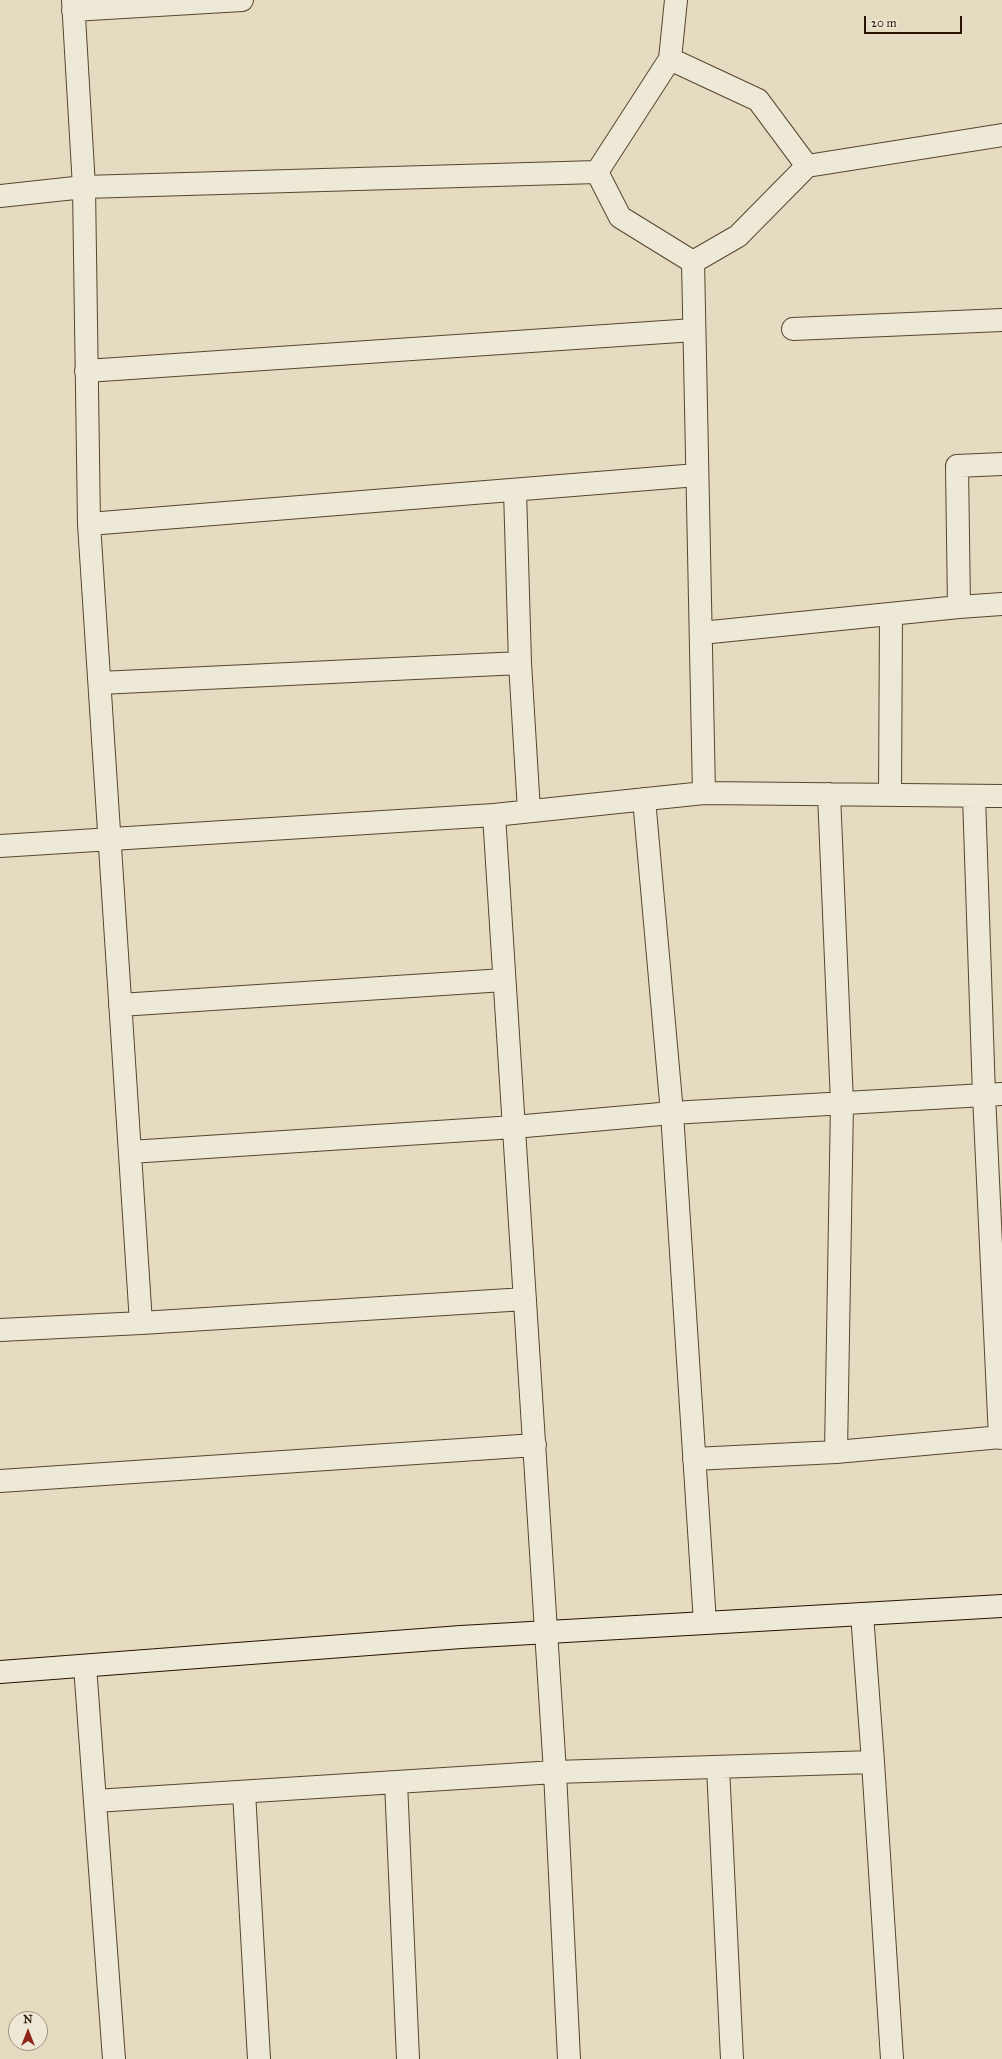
<!DOCTYPE html>
<html>
<head>
<meta charset="utf-8">
<style>
  body { margin:0 }
  #map { position:relative; width:1002px; height:2059px; overflow:hidden; background:#e5dbc0; font-family:"IM FELL Great Primer",serif }
  canvas { display:block }
  .north { position:absolute; left:8px; top:2011px; width:40px; height:40px; box-sizing:border-box; background:#eee8d6; border:1px solid #9e9380; border-radius:50%; rotate:0deg; font-size:11px; font-weight:700; line-height:16px; text-align:center; color:#271400 }
  .north::after { content:''; display:block; margin:auto; width:14px; height:18px; background:#8f2418; clip-path:polygon(50% 0,100% 100%,50% 72%,0 100%) }
  .scale { position:absolute; left:864px; top:16px; width:98px; height:18px; box-sizing:border-box; border:2px solid #271400; border-top:0; padding-left:5px; font-size:12px; line-height:14px; white-space:nowrap; color:#271400; -webkit-text-stroke:3px #eee8d6; paint-order:stroke }
</style>
</head>
<body>
<div id="map">
<canvas width="1002" height="2059"></canvas>
<div class="north">N</div>
<div class="scale">20 m</div>
</div>
<script>
const g = document.querySelector('canvas').getContext('2d');
g.lineJoin = 'round';
function trace(path, color, width, dash) { g.strokeStyle = color; g.lineWidth = width; g.lineCap = dash ? 'butt' : 'round'; g.setLineDash(dash || []); g.stroke(path); }
const street = new Path2D(`
  M73,10L242,0
  M670,59L676,0
  M807,166L1002,135
  M597,172L620,217L693,262L738,236L807,166L758,100L670,59L597,172L84,187L89,524L697,475
  M0,196L84,187L73,0
  M793,329L1002,320
  M86,371L694,330
  M515,490L520,663L529,811
  M89,524L141,1323L525,1299
  M959,607L1002,604
  M701,633L959,607L957,466L1002,464
  M100,683L520,663
  M704,793L1002,796
  M890,794L891,614
  M974,796L984,1095L1000,1438
  M494,815L704,793L693,262
  M0,846L494,815L555,1772L95,1801
  M120,1005L504,980
  M130,1152L514,1127L672,1113L644,799
  M0,1330L141,1323
  M836,1452L1002,1437
  M694,1459L836,1452L842,1103L829,794
  M0,1481L535,1445
  M705,1623L672,1113L1002,1094
  M85,1666L114,2059
  M873,1762L892,2059
  M718,1767L732,2059
  M396,1782L408,2059
  M244,1792L259,2059
  M569,2059L555,1772L873,1762L862,1614`);
const secondary = new Path2D(`
  M0,1672L461,1637L1002,1606`);
trace(street, '#564630', 24);
trace(secondary, '#271400', 24);
trace(street, '#eee8d6', 22);
trace(secondary, '#eee8d6', 22);
</script>
</body>
</html>
